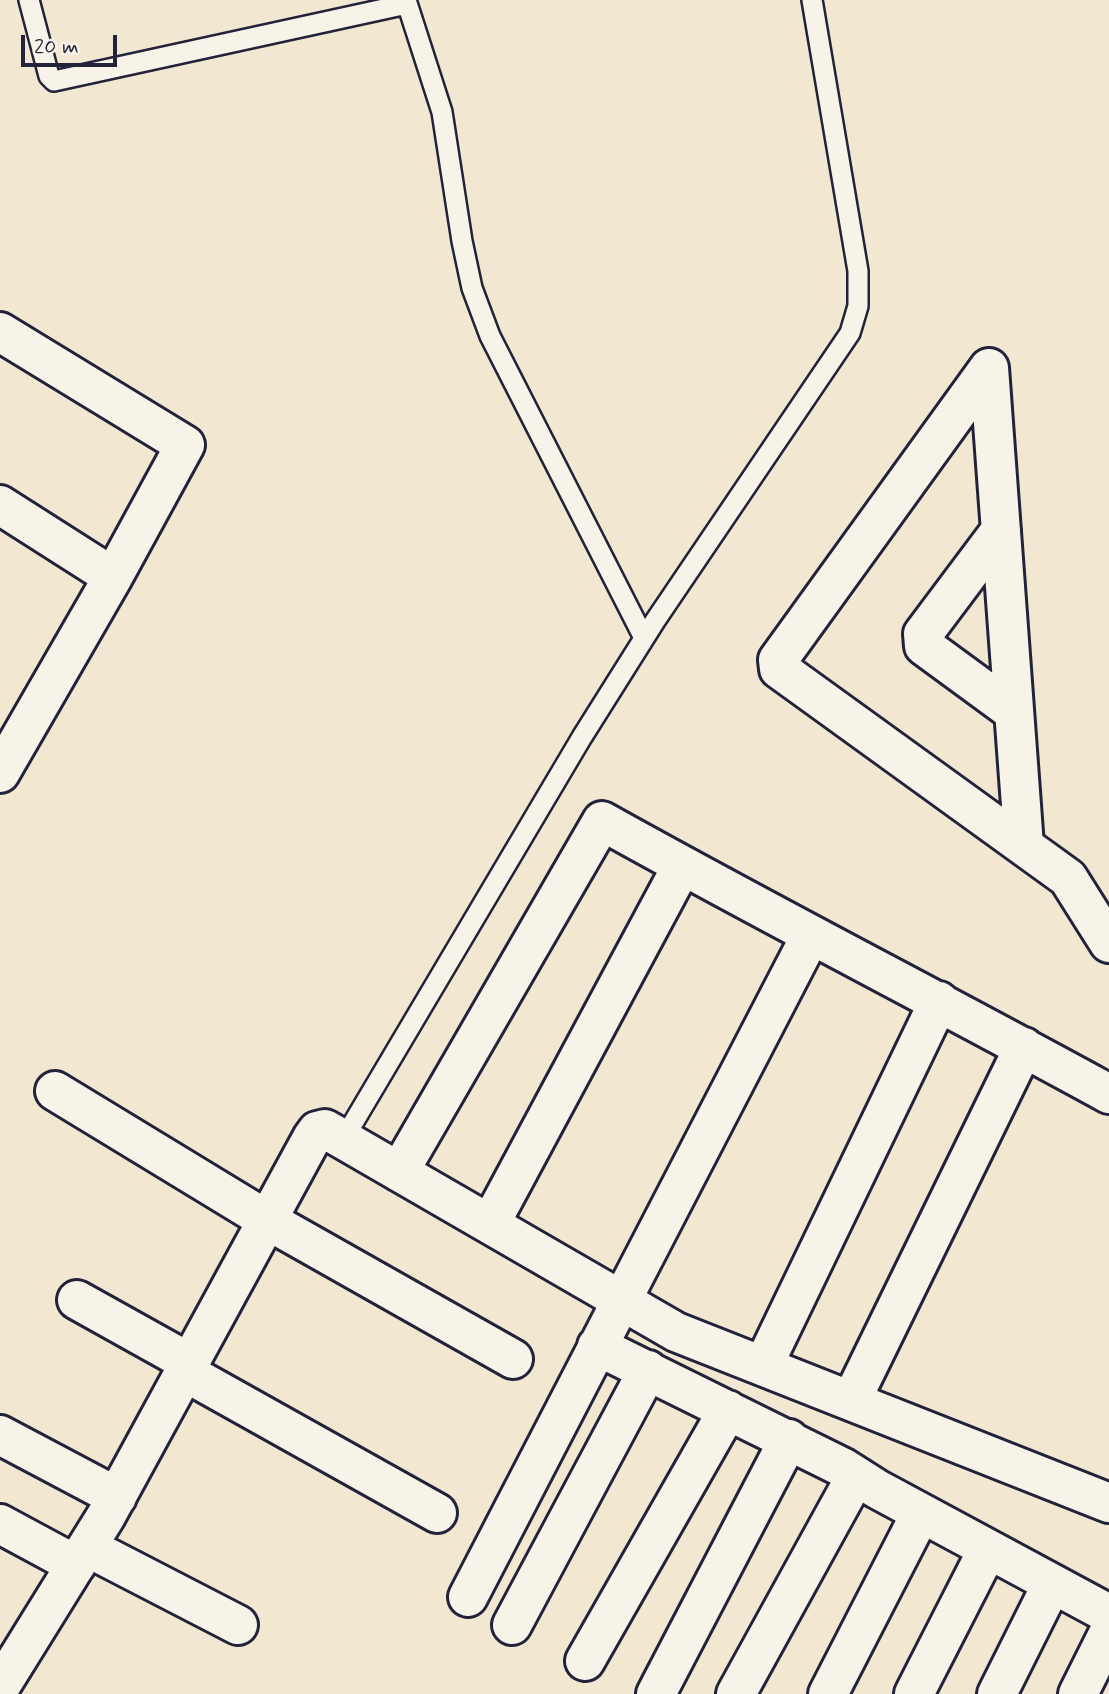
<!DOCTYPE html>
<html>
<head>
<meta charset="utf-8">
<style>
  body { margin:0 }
  #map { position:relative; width:1109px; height:1694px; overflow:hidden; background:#f2e7d1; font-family:Mynerve,sans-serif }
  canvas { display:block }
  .scale { position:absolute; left:21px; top:35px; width:96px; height:32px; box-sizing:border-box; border:4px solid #22223b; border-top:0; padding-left:9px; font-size:21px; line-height:24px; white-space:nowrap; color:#22223b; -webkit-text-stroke:5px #f7f3e8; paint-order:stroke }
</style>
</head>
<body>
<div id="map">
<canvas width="1109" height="1694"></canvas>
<div class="scale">20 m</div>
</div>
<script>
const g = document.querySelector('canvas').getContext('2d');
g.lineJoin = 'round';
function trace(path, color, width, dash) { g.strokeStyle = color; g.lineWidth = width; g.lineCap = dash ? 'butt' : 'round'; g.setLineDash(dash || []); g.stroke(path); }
const lane = new Path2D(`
  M29,0L49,76L54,81L407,4
  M406,0L442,112L462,241L472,288L490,336L644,638
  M343,1140L582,737L655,621L850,333L858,306V271L812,0`);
const street = new Path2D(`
  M0,332L185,445L113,577L0,773
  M989,368L778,660L779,669L1068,878L1109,943
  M989,368L1024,846
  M0,505L113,577
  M1001,530L923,634L924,646L1014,712
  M55,1091L267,1220L513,1359
  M399,1172L602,821C770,915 941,1002 1109,1094
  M490,1224L682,866
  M77,1300L190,1363
  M597,1346L844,1468L877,1489L1109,1614
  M763,1366L939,1001
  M185,1372L437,1513
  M851,1401L1024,1047
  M0,1435L117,1497
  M0,1524L76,1565
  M87,1547L238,1625
  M468,1597L811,935
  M512,1625L648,1370
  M585,1661L728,1410
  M0,1687L106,1516L312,1138L317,1131L325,1129L676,1332L1109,1503
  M656,1694L789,1439
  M736,1694L856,1476
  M828,1694L921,1513
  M914,1694L988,1549
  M997,1694L1052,1584
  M1078,1694L1109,1632`);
trace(lane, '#22223b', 24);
trace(street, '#22223b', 44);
trace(lane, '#f7f3e8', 19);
trace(street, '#f7f3e8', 38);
</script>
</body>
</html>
